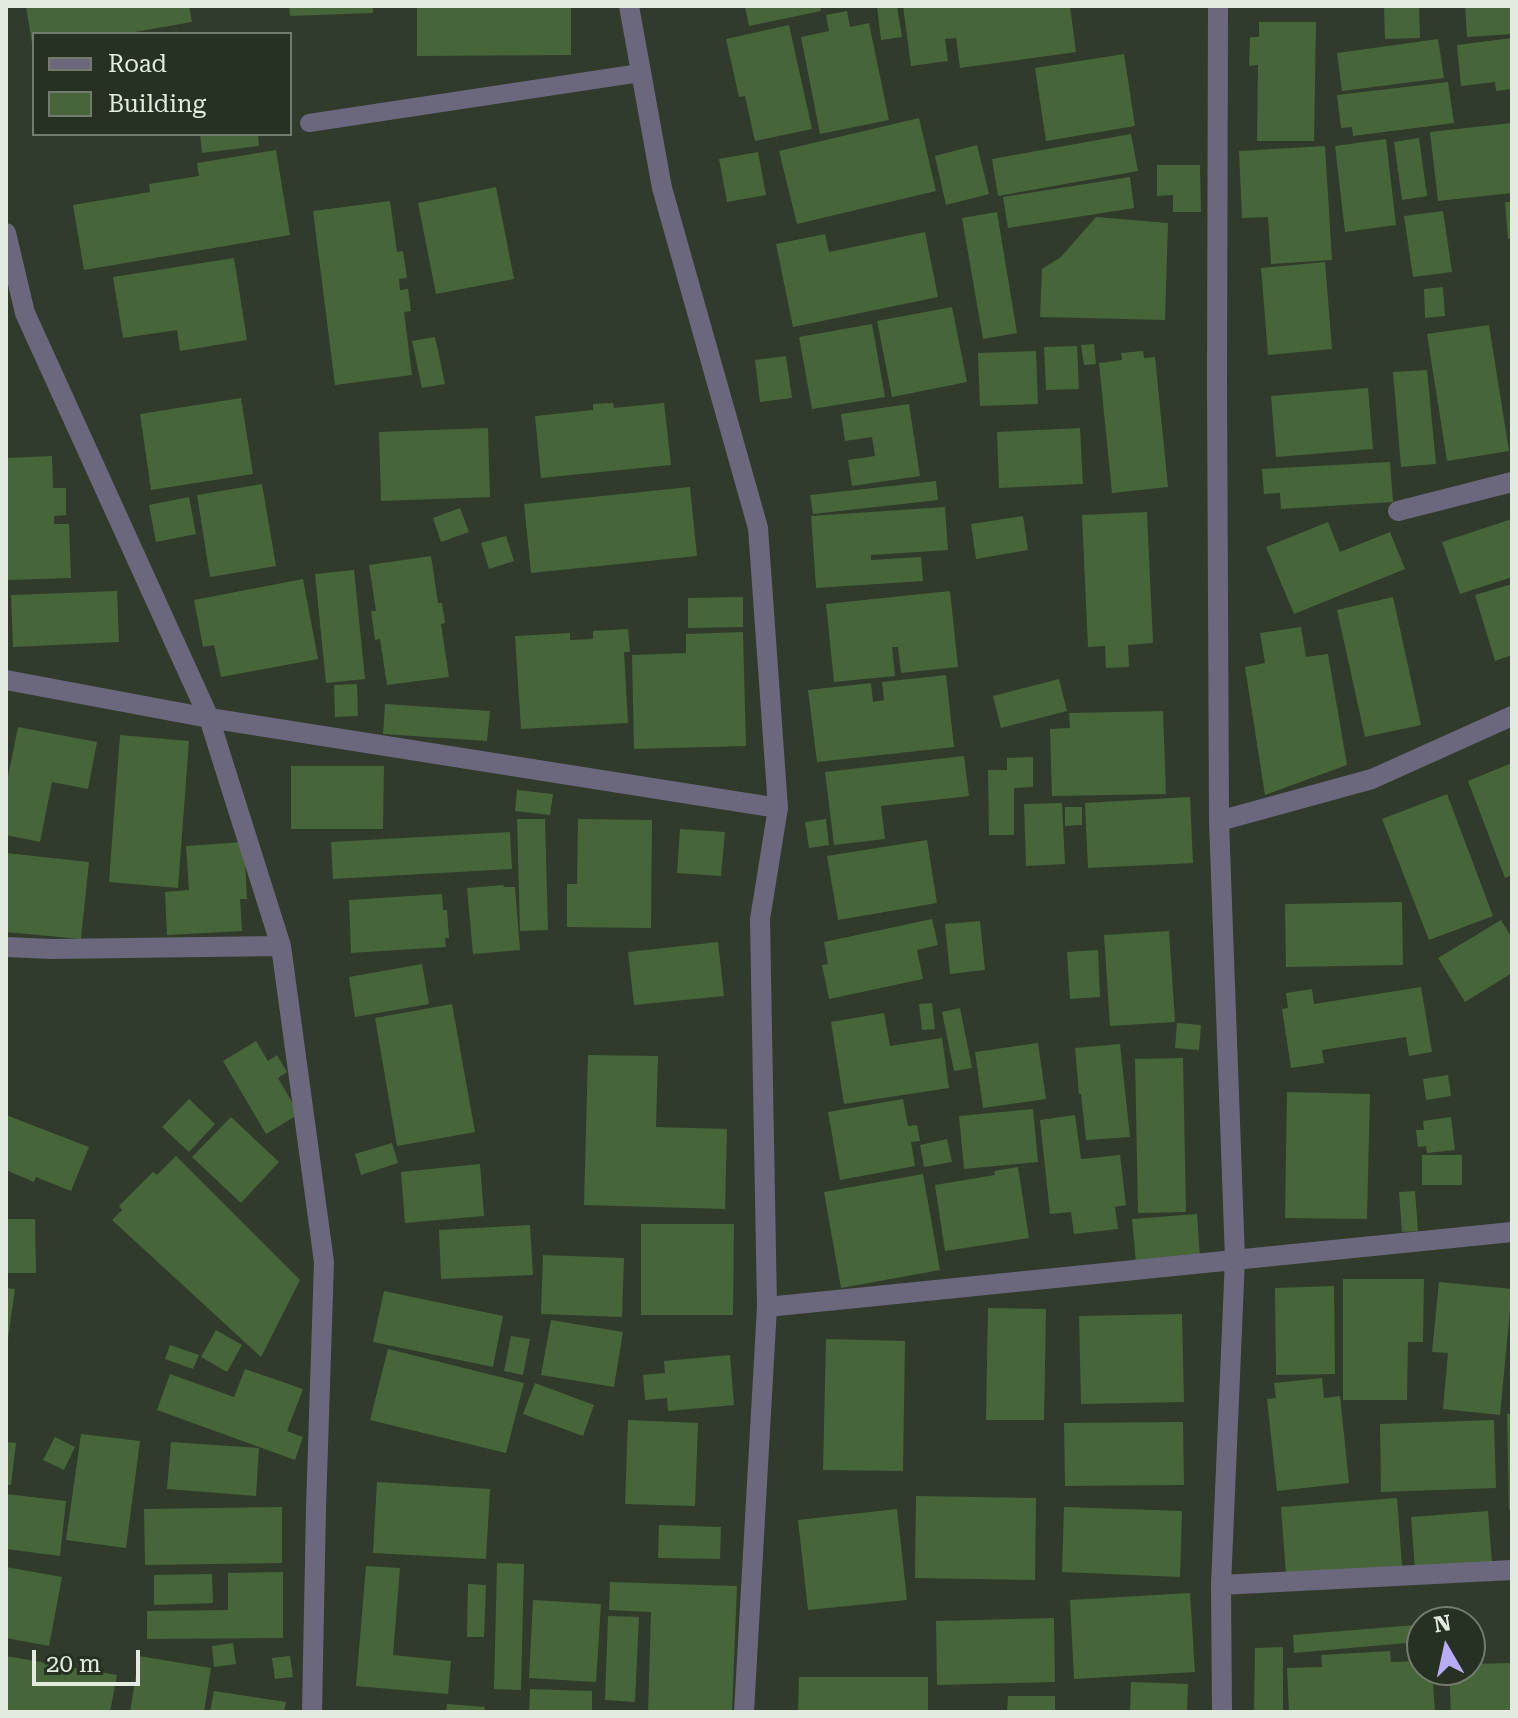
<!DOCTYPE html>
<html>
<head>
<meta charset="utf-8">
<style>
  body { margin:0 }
  #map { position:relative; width:1518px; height:1718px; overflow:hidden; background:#303b2c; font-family:"Roboto Serif",serif }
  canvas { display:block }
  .frame { position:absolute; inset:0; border:8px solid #e3eae0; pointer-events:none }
  .legend { position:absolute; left:32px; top:32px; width:260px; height:104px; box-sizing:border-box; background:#263122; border:2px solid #727b6e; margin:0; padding:10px 14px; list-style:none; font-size:24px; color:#e3eae0 }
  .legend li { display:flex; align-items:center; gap:16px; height:40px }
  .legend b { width:40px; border:2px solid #727b6e }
  .north { position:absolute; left:1406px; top:1606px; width:80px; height:80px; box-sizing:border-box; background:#263122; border:2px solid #727b6e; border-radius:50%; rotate:351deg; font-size:22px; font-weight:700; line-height:32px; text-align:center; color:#e3eae0 }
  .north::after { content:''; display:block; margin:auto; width:28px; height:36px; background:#b8abf7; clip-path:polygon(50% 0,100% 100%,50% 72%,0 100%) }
  .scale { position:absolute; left:32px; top:1650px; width:108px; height:36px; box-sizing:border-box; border:4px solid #e3eae0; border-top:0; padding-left:10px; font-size:24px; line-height:28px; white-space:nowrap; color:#e3eae0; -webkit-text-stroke:6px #263122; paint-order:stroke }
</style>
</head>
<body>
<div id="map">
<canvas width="1518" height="1718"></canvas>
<div class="frame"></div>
<ul class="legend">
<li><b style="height:10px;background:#6b687e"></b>Road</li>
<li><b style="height:22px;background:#466539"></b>Building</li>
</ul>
<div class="north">N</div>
<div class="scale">20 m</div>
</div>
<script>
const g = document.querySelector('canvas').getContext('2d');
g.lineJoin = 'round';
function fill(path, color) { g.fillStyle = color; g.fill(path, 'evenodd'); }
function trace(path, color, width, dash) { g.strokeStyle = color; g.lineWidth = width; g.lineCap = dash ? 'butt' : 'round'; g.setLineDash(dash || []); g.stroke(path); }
fill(new Path2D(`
  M26,6H189L192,22L123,34H34V43H32Z
  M289,6H373V13L290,16Z
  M417,6H571V55L417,56Z
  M745,6H820L821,11L749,26Z
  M877,6H897L902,37L881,40Z
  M903,6H1070L1076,52L960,68L956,38L945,39L948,61L911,66Z
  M1384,6H1419L1420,38L1385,39Z
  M1465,6H1512V34L1467,37Z
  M847,11L850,27L869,23L889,120L820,134L801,37L829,31L826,15Z
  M1259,22H1316L1314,141H1257L1258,65L1249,66L1250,37H1259Z
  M789,25L812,129L755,141L745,96L739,97L726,39Z
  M1512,38V89L1496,91L1495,82L1461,86L1457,45Z
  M1438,39L1444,78L1342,91L1337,53Z
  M1124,54L1135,126L1046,141L1035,68Z
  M1448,82L1454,123L1353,136L1352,127L1341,128L1337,95Z
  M919,118L936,191L797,224L779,151Z
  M1512,123V193L1438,201L1430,132Z
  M200,134H258L259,146L202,153Z
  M1131,134L1138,171L998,196L992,159Z
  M1419,138L1427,196L1402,200L1394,142Z
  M1386,139L1396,225L1345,232L1335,146Z
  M977,145L989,194L946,205L935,156Z
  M1325,146L1332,260L1271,264L1268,217L1242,218L1239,151Z
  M276,150L290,235L84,270L73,205L150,192L149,184L199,176L197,163Z
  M758,152L766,195L727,202L719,159Z
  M1157,165H1200L1201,212H1173V195L1157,196Z
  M1130,177L1134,208L1008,228L1003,197Z
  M496,187L514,279L436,294L418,203Z
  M390,201L397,252L403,251L407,278L399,279L400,290L408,289L411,311L404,312L412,375L335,385L313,211Z
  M1505,202H1512V238L1508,239Z
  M1443,211L1452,272L1413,277L1404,216Z
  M997,212L1017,333L983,339L962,218Z
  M1096,217L1168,223L1165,320L1040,317L1042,269L1061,257Z
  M925,232L938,297L793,327L776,244L825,234L829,252Z
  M234,258L247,340L180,351L177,330L123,338L113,277Z
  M1325,262L1332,349L1268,355L1261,268Z
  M1443,287L1445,316L1425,318L1424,289Z
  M952,307L967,382L892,397L877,321Z
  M872,324L885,397L812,409L799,337Z
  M1489,325L1509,451L1447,461L1427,334Z
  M435,337L445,384L422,388L412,341Z
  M1094,344L1096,364L1084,365L1081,345Z
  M1077,346L1079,389L1046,390L1044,347Z
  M1036,351L1038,404L980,406L978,353Z
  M1143,351L1144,358L1155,357L1168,487L1112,493L1099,363L1122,360L1121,353Z
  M786,356L792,398L760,402L755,360Z
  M1427,370L1436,464L1401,467L1393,372Z
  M1368,388L1373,449L1276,457L1271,396Z
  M241,398L253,474L151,490L140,414Z
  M613,403L614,408L664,403L671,465L541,478L535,416L593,410V404Z
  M909,404L920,476L852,486L848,460L875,456L872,437L845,441L841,414Z
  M488,428L490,497L381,501L379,432Z
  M1080,428L1083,484L999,488L997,432Z
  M52,456L53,488H66V515L54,516V524H69L71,578L6,580V458Z
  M1390,462L1393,502L1281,509L1280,493L1264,494L1262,469Z
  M936,481L938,500L813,514L810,495Z
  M262,484L276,566L210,577L197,495Z
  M690,487L697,556L531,573L524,504Z
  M189,497L196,534L156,542L149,505Z
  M945,507L948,550L871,555V560L921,557L923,581L816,588L811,516Z
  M460,508L469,532L441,542L433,518Z
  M1147,512L1153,643L1128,645L1129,667L1106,668L1105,646L1088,647L1082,515Z
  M1023,516L1028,550L976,559L971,524Z
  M1512,519V577L1460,594L1442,542Z
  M1328,522L1340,552L1390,532L1405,569L1294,614L1266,547Z
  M506,536L514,561L489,569L481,543Z
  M431,556L438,603H442L445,623L441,624L449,677L387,685L380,639L375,640L371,611H376L369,565Z
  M354,570L365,679L326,683L315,574Z
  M303,579L318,659L221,677L214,645L203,647L194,600Z
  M1512,584V655L1495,661L1475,595Z
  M117,591L119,642L13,647L11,595Z
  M950,591L958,667L901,673L898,647H892L895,676L834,682L826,604Z
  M743,597V627L688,628V598Z
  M1393,597L1421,725L1365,737L1337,610Z
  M1301,627L1306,657L1328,654L1347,765L1265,795L1245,667L1265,663L1260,633Z
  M628,629L630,652H624L628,723L521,729L515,636L570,633V640L593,639V631Z
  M743,632L746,746L634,749L632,655L686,653V634Z
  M946,675L954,747L817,762L808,690L871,683L873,702L884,700L882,682Z
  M1059,679L1067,711L1001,728L993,696Z
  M357,684L358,716L335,717L334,685Z
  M385,704L490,711L487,741L383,734Z
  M1163,711L1166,794L1052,796L1050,729L1070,728L1069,713Z
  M18,727L97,742L88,789L52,782L40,842L6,835V787Z
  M120,735L189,741L178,888L109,882Z
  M964,756L969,796L881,806L885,839L834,845L825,772Z
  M1033,757V787L1014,788V835H989L988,770H1007V758Z
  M1512,763V875L1505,878L1468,781Z
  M291,766H384L383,829H291Z
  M517,790L553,794L550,815L515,811Z
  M1447,794L1493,916L1429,940L1382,819Z
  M1190,797L1193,863L1088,868L1085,803Z
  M1062,803L1065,864L1026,866L1024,804Z
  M1065,807H1082V825L1065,826Z
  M517,819H545L548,930L520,931Z
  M578,819L652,820L651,928L567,927V884H577Z
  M826,819L829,845L809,848L805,822Z
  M680,829L725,832L721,876L677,873Z
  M510,832L512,869L333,879L331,842Z
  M927,840L937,903L838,920L827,856Z
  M244,842L247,899H240L242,931L167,935L165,892L189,890L186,846Z
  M6,853L89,862L81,939L6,932Z
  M504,885L503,887H515L520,950L473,954L467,888Z
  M442,894L443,910H447L449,938H445L446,947L351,953L349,900Z
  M1402,902L1403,965L1286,967L1285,904Z
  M932,919L938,945L917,950L923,979L829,999L822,965L828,964L824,942Z
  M1501,920L1512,938V973L1465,1002L1438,958Z
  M980,921L985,970L950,974L945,924Z
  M1169,931L1175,1022L1110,1026L1104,935Z
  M718,942L724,996L634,1005L628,952Z
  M1098,950L1100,997L1070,999L1067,952Z
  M422,964L429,1004L355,1017L349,977Z
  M1421,987L1432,1052L1409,1056L1406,1037L1322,1050L1324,1063L1291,1068L1282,1009L1288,1008L1286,993L1312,989L1314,1004Z
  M932,1003L935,1029L922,1030L919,1004Z
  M452,1004L475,1132L397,1146L375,1018Z
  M960,1008L972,1068L954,1071L942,1012Z
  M884,1013L890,1046L942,1038L949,1088L844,1104L831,1022Z
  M1177,1023L1201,1025L1199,1050L1175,1048Z
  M256,1041L268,1061L277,1055L287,1072L278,1078L299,1114L266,1134L223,1061Z
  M1038,1043L1046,1099L983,1108L975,1052Z
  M1120,1044L1130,1137L1086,1140L1081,1094H1079L1075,1048Z
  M588,1055L658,1056L656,1127L727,1129L725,1209L584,1205Z
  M1183,1058L1186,1212L1138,1213L1135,1059Z
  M1448,1075L1451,1096L1426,1100L1423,1079Z
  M1287,1092L1370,1094L1367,1219L1285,1218Z
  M189,1099L215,1124L189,1152L162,1127Z
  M903,1099L908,1126L917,1125L920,1141L911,1142L915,1166L840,1180L828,1112Z
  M1033,1109L1038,1162L964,1169L959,1116Z
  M6,1115L89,1147L71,1191L36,1177L34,1182L6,1170Z
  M1075,1115L1081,1159L1120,1155L1126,1205L1115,1207L1118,1229L1074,1234L1071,1212L1050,1214L1040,1120Z
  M231,1117L279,1162L241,1203L192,1157Z
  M1451,1117L1455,1150L1427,1153L1426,1146L1418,1147L1416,1130H1424L1423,1121Z
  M947,1139L952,1162L924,1167L920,1145Z
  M392,1143L398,1163L361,1175L355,1154Z
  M1422,1155H1462V1185H1422Z
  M176,1156L300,1280L261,1357L112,1220L122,1210L119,1206L153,1172L157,1175Z
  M480,1164L484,1216L405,1223L401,1172Z
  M1018,1167L1029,1238L945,1251L935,1185L995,1175L994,1171Z
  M923,1174L940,1270L841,1288L824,1192Z
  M1415,1191L1418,1231L1402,1232L1399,1192Z
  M1197,1214L1200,1257L1136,1263L1132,1219Z
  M6,1219H35L36,1273H6Z
  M641,1224H734L733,1315H641Z
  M530,1225L533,1275L441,1279L439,1230Z
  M543,1255L624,1258L622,1317L541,1314Z
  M1343,1279H1424L1423,1342H1408L1407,1400H1343Z
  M1439,1282L1512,1289L1500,1415L1443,1409L1448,1353L1432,1352Z
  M1334,1286L1335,1374L1276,1375L1275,1288Z
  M6,1288L15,1289L8,1339H6Z
  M384,1291L503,1316L493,1367L373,1342Z
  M988,1308L1046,1309L1044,1420H986Z
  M1182,1314L1184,1402L1081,1404L1079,1316Z
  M551,1320L623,1332L614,1387L541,1375Z
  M216,1330L242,1345L227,1372L201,1357Z
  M511,1336L530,1339L523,1375L504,1371Z
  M826,1339L905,1341L903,1471L823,1470Z
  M170,1345L199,1355L193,1369L165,1359Z
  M388,1349L524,1383L506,1453L370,1420Z
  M730,1355L734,1405L668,1411L667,1398L645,1400L643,1375L665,1373L664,1361Z
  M245,1369L303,1389L287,1431L303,1437L295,1460L157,1410L170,1374L234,1397Z
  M1322,1378L1324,1398L1340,1396L1349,1483L1277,1491L1267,1399L1276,1398L1274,1383Z
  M535,1383L594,1405L583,1436L523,1414Z
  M1507,1414H1512V1510H1509Z
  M628,1420L698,1423L695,1506L625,1504Z
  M1494,1420L1496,1488L1381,1492L1380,1424Z
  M1183,1422L1184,1485L1065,1486L1064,1423Z
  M81,1434L140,1441L126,1548L66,1540Z
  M55,1437L75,1447L64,1470L43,1460Z
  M6,1442L16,1443L11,1485H6Z
  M171,1442L259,1448L256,1496L167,1489Z
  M377,1482L490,1489L486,1559L373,1553Z
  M6,1494L66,1501L60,1556L6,1549Z
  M916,1496L1036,1498L1035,1580L915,1578Z
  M1397,1498L1402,1566L1286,1575L1281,1507Z
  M282,1507V1563L145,1565L144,1509Z
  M1064,1507L1182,1511L1180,1577L1062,1572Z
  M897,1509L907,1600L808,1610L798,1520Z
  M1488,1511L1492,1563L1415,1569L1411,1517Z
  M659,1525L721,1527L720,1559L658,1558Z
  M497,1563L524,1564L521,1690L494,1689Z
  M366,1566L400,1568L393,1655L451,1661L448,1694L356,1686Z
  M6,1567L62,1577L49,1646L6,1638Z
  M283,1572V1638L147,1639V1611L228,1610V1573Z
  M212,1574L213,1603L154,1605V1575Z
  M610,1582L737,1586L732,1712H648L651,1612L609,1610Z
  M468,1584L486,1585L484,1637H467Z
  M1190,1593L1195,1672L1074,1679L1070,1600Z
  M533,1600L601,1604L596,1682L529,1678Z
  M608,1616L639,1617L635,1702L605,1700Z
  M1054,1618L1055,1682L937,1685L936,1621Z
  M1474,1621L1475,1660H1470V1621Z
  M1415,1625L1417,1642L1294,1653L1293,1635Z
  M233,1643L236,1664L214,1667L212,1646Z
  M1283,1647V1712H1254L1255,1648Z
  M1390,1651L1391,1662L1422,1661V1670H1432L1435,1712H1289L1287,1668L1322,1667L1321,1655Z
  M6,1656L117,1675L110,1712H6Z
  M139,1656L211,1668L204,1712H130Z
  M290,1656L293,1677L275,1679L272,1658Z
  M1512,1663V1712H1451L1449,1670H1470V1664Z
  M799,1677H928V1712H798Z
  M1131,1682L1188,1684L1187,1712H1130Z
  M530,1689L592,1691V1712H529Z
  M214,1691L286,1702L284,1712H210Z
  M1008,1696H1055V1712H1007Z
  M447,1704L485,1707L484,1712H446Z`), '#466539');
trace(new Path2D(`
  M309,123L640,73`), '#6b687e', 18);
trace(new Path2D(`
  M629,6L662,188L758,528L778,808L760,919L767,1307L744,1712
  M1218,6L1217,383L1219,821L1235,1259L1221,1585L1222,1712
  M6,233L25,313L209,718L281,946L324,1262L316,1508L312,1712
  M1398,511L1512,482
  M6,680L209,718L778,808
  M1219,821L1372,779L1512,716
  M6,947L51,949L281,946
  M767,1307L1512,1232
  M1221,1585L1512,1570`), '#6b687e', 20);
</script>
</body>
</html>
